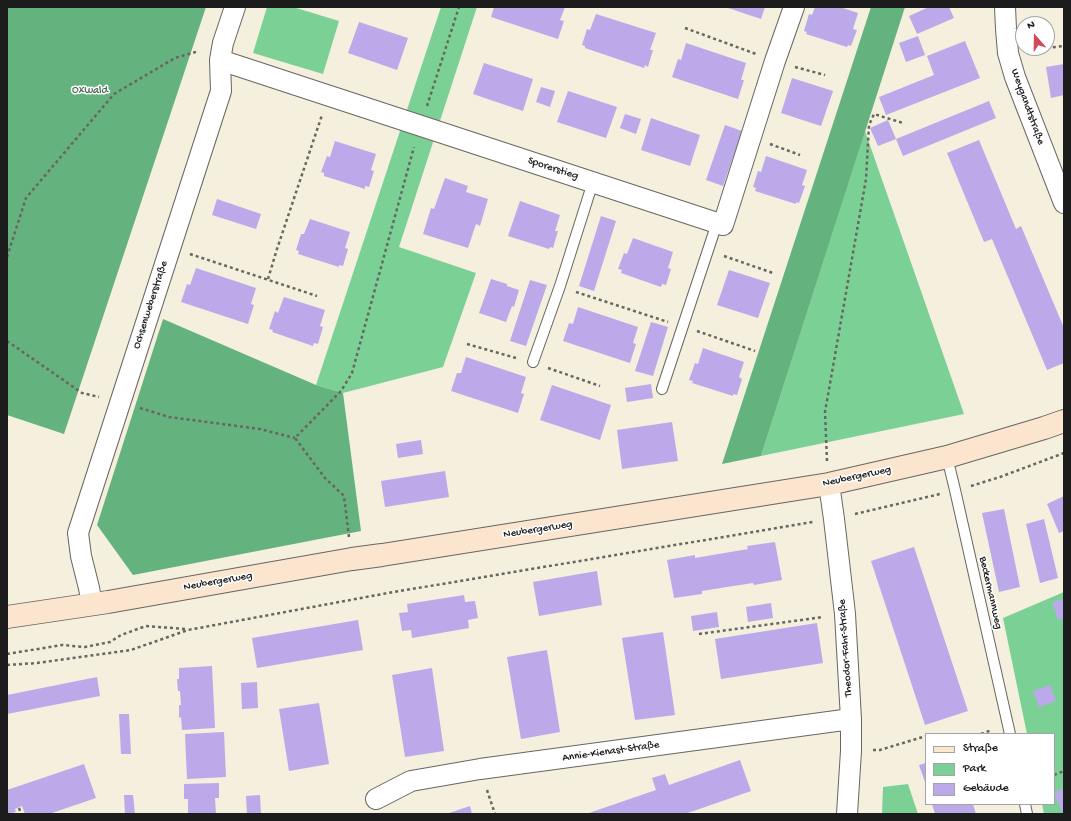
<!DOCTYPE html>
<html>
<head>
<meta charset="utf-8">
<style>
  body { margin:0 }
  #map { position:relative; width:1071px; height:821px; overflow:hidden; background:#f5efde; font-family:"Gochi Hand",sans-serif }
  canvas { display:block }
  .frame { position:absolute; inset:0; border:8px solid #1c1c1c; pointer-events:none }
  .legend { position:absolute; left:925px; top:733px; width:130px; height:72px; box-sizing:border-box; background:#fff; border:1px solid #a4a4a4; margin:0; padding:5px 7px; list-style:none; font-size:12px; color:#1c1c1c }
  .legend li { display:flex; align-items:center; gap:8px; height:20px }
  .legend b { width:20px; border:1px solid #a4a4a4 }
  .north { position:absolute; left:1015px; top:16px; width:40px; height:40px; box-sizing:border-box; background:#fff; border:1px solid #a4a4a4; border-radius:50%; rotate:340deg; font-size:11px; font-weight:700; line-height:16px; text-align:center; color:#1c1c1c }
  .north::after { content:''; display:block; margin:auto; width:14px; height:18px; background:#d1495b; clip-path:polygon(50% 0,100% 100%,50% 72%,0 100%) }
</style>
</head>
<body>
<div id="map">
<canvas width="1071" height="821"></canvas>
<div class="frame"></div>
<ul class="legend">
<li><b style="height:5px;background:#fbe5cf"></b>Straße</li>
<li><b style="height:11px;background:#7bd195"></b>Park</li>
<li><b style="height:11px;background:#bba9ea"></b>Gebäude</li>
</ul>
<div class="north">N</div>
</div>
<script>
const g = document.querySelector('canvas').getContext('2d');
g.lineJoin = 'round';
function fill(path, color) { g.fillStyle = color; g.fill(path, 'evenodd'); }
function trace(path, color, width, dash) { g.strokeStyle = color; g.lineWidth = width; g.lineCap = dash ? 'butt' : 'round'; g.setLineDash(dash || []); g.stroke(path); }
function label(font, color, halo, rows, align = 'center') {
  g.font = font + ' "Gochi Hand",sans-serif'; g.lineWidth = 3; g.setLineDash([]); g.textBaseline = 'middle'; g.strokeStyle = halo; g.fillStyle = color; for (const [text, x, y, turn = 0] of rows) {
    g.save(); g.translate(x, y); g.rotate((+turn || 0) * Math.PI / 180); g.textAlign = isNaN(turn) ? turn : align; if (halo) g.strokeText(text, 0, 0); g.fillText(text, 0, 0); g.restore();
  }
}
fill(new Path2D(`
  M267,7H293L339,21L323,74L253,53Z
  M441,7H477L399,247L476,273L443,367L343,393L316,385Z
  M865,131L964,414L761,456Z
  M1064,592V814H1044L1042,804H1054V734H1027L1003,618Z
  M908,784L918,814H882L883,787Z`), '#7bd195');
fill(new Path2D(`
  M7,7H206L64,434L7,415Z
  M871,7H905L761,456L722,464Z
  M163,319L316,385L343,393L361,531L133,575L97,525Z`), '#64b37e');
fill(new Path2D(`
  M494,7H565L560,20L564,21L558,39L491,17Z
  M725,7H765L761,19Z
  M815,7H840L858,13L853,29L857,30L851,46L848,45L847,47L806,34L807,32L804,31L809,14L812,15Z
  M929,7H949L954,18L917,34L909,16Z
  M596,14L656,33L650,50H653L648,67L645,65L644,68L585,48V46L582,45L587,29L590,30Z
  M359,22L408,38L397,70L348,53Z
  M918,36L925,55L906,62L899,43Z
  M965,41L980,78L886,115L879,97L934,75L927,56Z
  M686,43L746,63L741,80H744L738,99L672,77L678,59L681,60Z
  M484,63L533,79L523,111L473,94Z
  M1064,64V95L1051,98L1046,67Z
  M792,78L833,91L821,126L781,113Z
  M541,87L555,91L550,107L536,102Z
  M568,91L617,107L606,138L557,122Z
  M989,101L996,118L903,156L896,139Z
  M625,114L641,119L636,134L620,128Z
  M651,118L700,135L690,166L641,150Z
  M888,120L896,139L878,146L870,128Z
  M725,125L742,131L723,186L706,180Z
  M979,140L1016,229L1021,226L1064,328V363L1047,370L992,239L984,242L947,153Z
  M335,141L376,154L371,170L374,171L369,187L365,186V189L324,176V173L321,172L327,156L330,157Z
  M766,156L807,170L802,185L805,186L799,203L796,202V204L755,191L756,188L753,187L758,171L761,172Z
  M445,178L468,186L466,192L488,199L480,226L476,224L468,248L423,234L431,208L434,209Z
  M217,199L261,214L256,229L212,215Z
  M520,201L560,215L555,231H558L553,248L550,247L549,249L508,236Z
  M601,216L616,221L594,291L579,286Z
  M310,219L350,232L345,248L348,249L343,266L339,265V267L298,254L299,251L296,250L301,234H304Z
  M633,238L673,252L668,268L671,269L666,285L662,284L661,287L621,273L622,270L618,269L624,253L627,254Z
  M196,268L256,288L251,304L254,305L248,324L181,302L187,284L190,285Z
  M729,270L770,283L758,318L717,305Z
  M491,279L507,284V286L519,290L514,307L512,306L506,322L479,313Z
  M530,280L547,285L526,346L510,341Z
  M284,297L325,310L320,326L323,327L318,344L314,343L313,346L272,332L273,330L269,329L275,311L278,313Z
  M578,307L638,327L633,343L636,344L630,363L563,341L569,323L573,324Z
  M651,322L668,327L653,376L635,371Z
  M703,348L744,362L739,377L742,379L737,395L733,394V396L692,383L693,381L689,380L695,363L698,364Z
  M466,357L526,377L521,393L524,394L518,413L451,391L457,373H461Z
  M651,384L653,398L627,402L625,388Z
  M552,385L611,405L600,440L540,420Z
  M672,422L678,461L622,469L617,430Z
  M421,440L423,454L398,458L396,444Z
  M445,471L449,497L385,507L381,481Z
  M1064,496V531L1059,533L1047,504Z
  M1004,509L1020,587L999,592L982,513Z
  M1044,519L1058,578L1040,583L1026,524Z
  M775,542L782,580L754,585L753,583L727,587L702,591V594L674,598L667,560L695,555V558L748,549L747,546Z
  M914,547L968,711L925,725L871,561Z
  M597,571L602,605L539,616L533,582Z
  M464,595L465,602L475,601L478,618L468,620L469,628L412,638L411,630L402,631L399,613L408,612L407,604Z
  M1064,599V618L1058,620L1052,602Z
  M771,603L773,618L748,622L746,607Z
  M717,612L719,627L693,631L691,616Z
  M358,620L363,650L257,668L252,638Z
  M817,623L823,663L721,679L715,639Z
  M663,632L675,715L635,720L622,638Z
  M547,650L560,732L521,739L507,657Z
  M212,666L215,728L182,730L181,717L179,718V705H181L180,691H178L177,679H179V668Z
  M432,668L444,751L405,757L392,675Z
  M97,677L100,696L7,714V695Z
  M257,682L258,708L242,709L241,683Z
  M1050,685L1056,701L1039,707L1033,691Z
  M319,703L329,764L289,771L279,709Z
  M119,714H129L131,754H121Z
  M224,732L226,777L187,779L185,734Z
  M740,760L751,791L685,814H586L656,790L652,778L665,774L669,785Z
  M926,763V785L919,765Z
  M84,764L96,798L49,814H25L22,806L15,809L16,812L7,814V790Z
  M219,783V798H215L216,814H188V799H184V784Z
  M1064,788V811L1062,812L1054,793Z
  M124,795H133L135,814H125Z
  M260,795L261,814H247L246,796Z
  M932,804H973L976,814H935Z
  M470,806L472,814H446Z`), '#bba9ea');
const lane = new Path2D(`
  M533,362L560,286L593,182
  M662,389L717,223
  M947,457L955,490L1010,734
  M1025,804L1027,814`);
const street = new Path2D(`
  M1005,7L1006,29L1008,53L1015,77L1064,203
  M220,60L723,225L775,61L794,7
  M829,484L834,519L845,614L851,719V751L847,814
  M92,604L89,588L81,556L78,533L221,91L220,60L223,43L235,7
  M376,799L411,781L480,769L851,719`);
const secondary = new Path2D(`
  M7,617L108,602L352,559L382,555L829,484L947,457L1044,428L1064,421`);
trace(lane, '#686660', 12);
trace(street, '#686660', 22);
trace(secondary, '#686660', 24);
trace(new Path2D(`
  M685,28L756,54
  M1029,50L1064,46
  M795,67L825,75
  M427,106L459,7
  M770,144L800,155
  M190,254L317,296
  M724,256L773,273
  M7,257L26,198L114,94L175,58L199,51
  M268,279L277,249L322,115
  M576,292L668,322
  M697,331L755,351
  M7,341L82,393L99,397
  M467,344L516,358
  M548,368L600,386
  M140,408L169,417L260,429L295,438
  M827,461L825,412L866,179L869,125L874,114L903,123
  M971,486L1000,477L1064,453
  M855,514L940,494
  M349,537L344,496L325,478L295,438L341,391L352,373L414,147
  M699,634L823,617
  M7,654L62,645L85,647L110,642L121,635L146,626L185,629
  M7,665L37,663L131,650L188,630L388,593L813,522
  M981,734L992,730
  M873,750H880L926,736
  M1054,775L1064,771
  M487,790L495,814
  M19,808L21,814`), '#686660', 2.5, [3, 3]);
trace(lane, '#fff', 10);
trace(street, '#fff', 20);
trace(secondary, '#fbe5cf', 22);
label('11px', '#42644c', '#fff', [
  ["Oxwald",90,91]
]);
label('11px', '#1c1c1c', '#fff', [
  ["Weygandtstraße",1027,107,70],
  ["Sporerstieg",553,169,18],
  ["Ochsenweberstraße",151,305,-72],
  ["Neubergerweg",857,477,-12],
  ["Neubergerweg",538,530,-9],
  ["Neubergerweg",218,582,-10],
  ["Beckermannweg",990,593,77],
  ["Theodor-Fahr-Straße",846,648,-94],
  ["Annie-Kienast-Straße",611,752,-8]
]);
</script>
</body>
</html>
